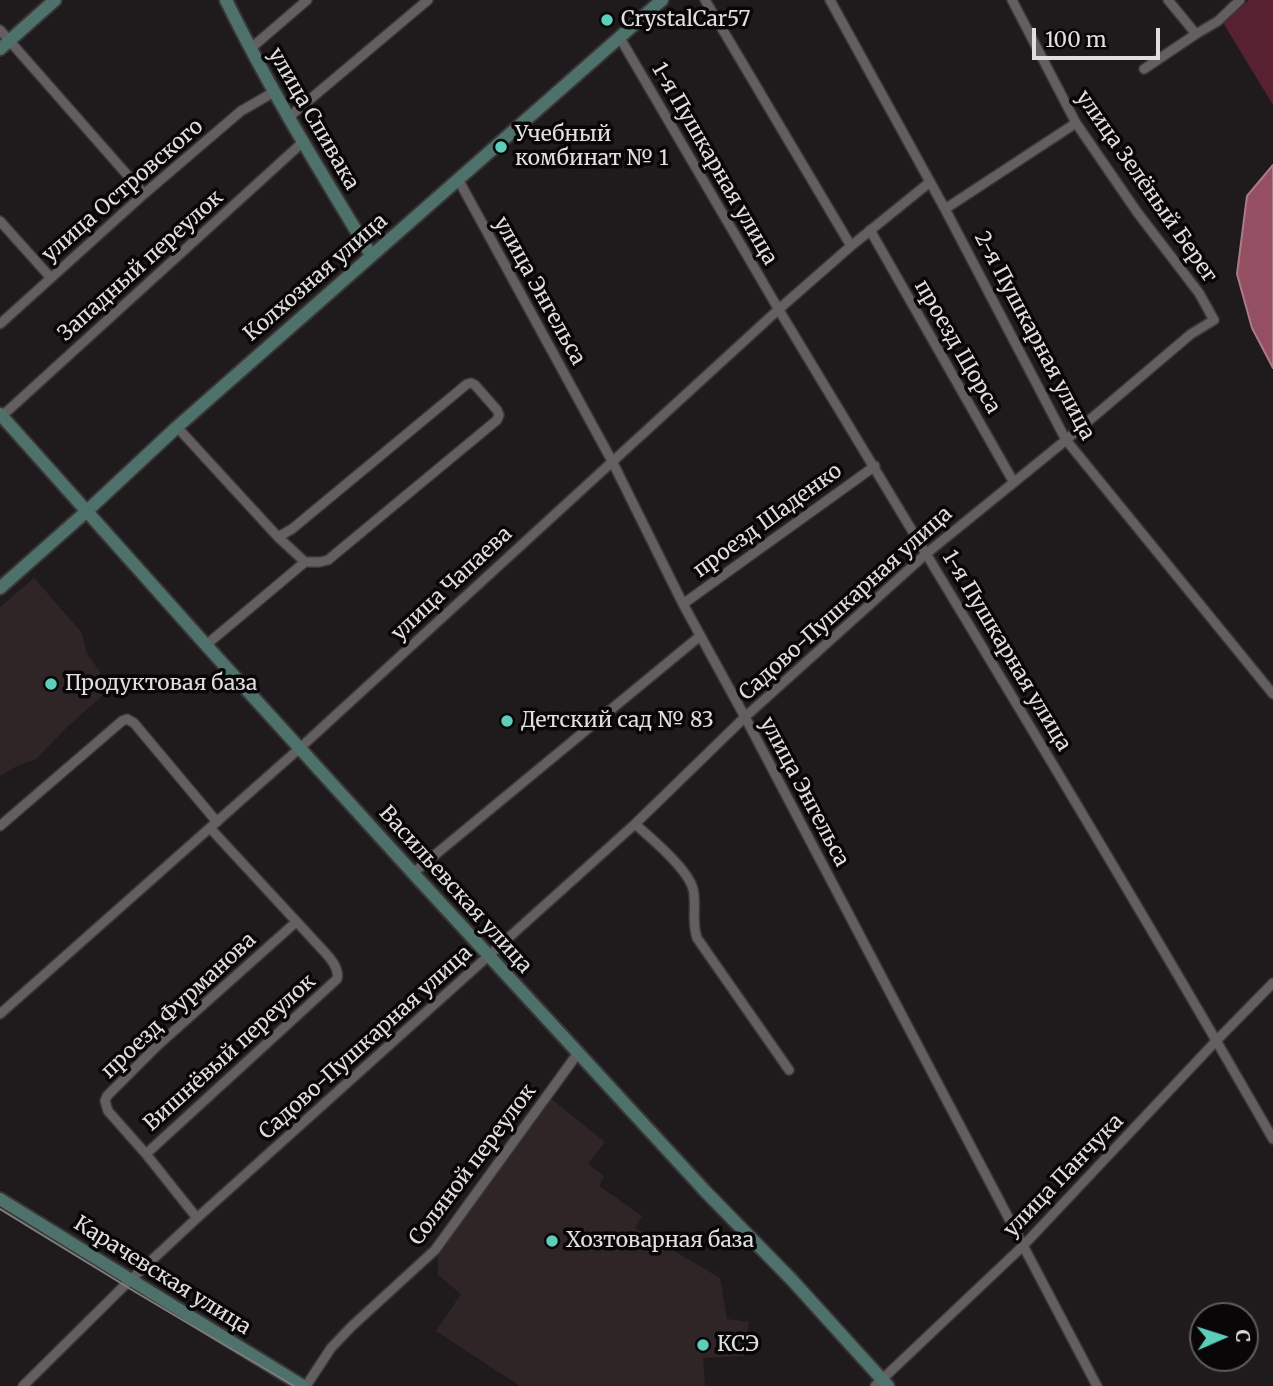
<!DOCTYPE html>
<html>
<head>
<meta charset="utf-8">
<style>
  body { margin:0 }
  #map { position:relative; width:1273px; height:1386px; overflow:hidden; background:#1f1b1c; font-family:Merriweather,serif }
  canvas { display:block }
  .north { position:absolute; left:1189px; top:1302px; width:70px; height:70px; box-sizing:border-box; background:#080606; border:2px solid #5f5c5d; border-radius:50%; rotate:87deg; font-size:19px; font-weight:700; line-height:28px; text-align:center; color:#e1dedf }
  .north::after { content:''; display:block; margin:auto; width:24px; height:32px; background:#5cceba; clip-path:polygon(50% 0,100% 100%,50% 72%,0 100%) }
  .scale { position:absolute; left:1032px; top:28px; width:128px; height:32px; box-sizing:border-box; border:4px solid #e1dedf; border-top:0; padding-left:9px; font-size:21px; line-height:24px; white-space:nowrap; color:#e1dedf; -webkit-text-stroke:5px #080606; paint-order:stroke }
</style>
</head>
<body>
<div id="map">
<canvas width="1273" height="1386"></canvas>
<div class="north">С</div>
<div class="scale">100 m</div>
</div>
<script>
const g = document.querySelector('canvas').getContext('2d');
g.lineJoin = 'round';
function fill(path, color) { g.fillStyle = color; g.fill(path, 'evenodd'); }
function trace(path, color, width, dash) { g.strokeStyle = color; g.lineWidth = width; g.lineCap = dash ? 'butt' : 'round'; g.setLineDash(dash || []); g.stroke(path); }
function label(font, color, halo, rows, align = 'center') {
  g.font = font + ' Merriweather,serif'; g.lineWidth = 7; g.setLineDash([]); g.textBaseline = 'middle'; g.strokeStyle = halo; g.fillStyle = color; for (const [text, x, y, turn = 0] of rows) {
    g.save(); g.translate(x, y); g.rotate((+turn || 0) * Math.PI / 180); g.textAlign = isNaN(turn) ? turn : align; if (halo) g.strokeText(text, 0, 0); g.fillText(text, 0, 0); g.restore();
  }
}
fill(new Path2D(`
  M34,578L82,633L86,652L100,672L102,696L67,727L36,759L17,766L0,776V607Z
  M550,1098L605,1142L588,1164L604,1176L599,1186L642,1216L635,1228L720,1278L727,1319L749,1322L744,1356L703,1358L705,1386H520L436,1331L461,1294L438,1275V1254Z`), '#2f2527');
fill(new Path2D(`
  M1249,0H1273V105L1222,21Z`), '#572131');
const water = new Path2D(`
  M1273,165V368L1252,328L1237,274L1247,196Z`);
fill(water, '#944f62');
trace(water, '#ab7a88', 2);
const street = new Path2D(`
  M705,0L851,246
  M830,0L945,209L1066,440L1273,694
  M1168,0L1196,34
  M0,30L144,194
  M620,38C673,128 725,219 779,310C945,586 1113,860 1273,1139
  M250,49L307,0
  M1144,69L1196,34L1218,21L1240,0
  M289,117L428,0
  M458,179L612,461L683,604L745,717L1097,1386
  M945,209L1076,123
  M0,221L51,278
  M870,230L1013,481
  M0,324L144,194L241,111L274,92
  M2,416L303,142
  M177,427L278,537L292,529L467,384L471,383L475,385L497,410L499,415L497,420L328,560L320,562H305L206,645
  M278,537L305,562
  M683,604L875,466
  M635,824C651,838 688,869 693,889C697,906 691,919 697,938L789,1070
  M0,826L122,721L127,719L134,723L217,822
  M413,873L700,636
  M0,1014L301,747L779,309L851,246L930,182
  M146,1154L337,979C340,967 328,956 320,947L210,828
  M197,1218L146,1154L108,1111L105,1101L107,1096L157,1046L296,922
  M23,1386L124,1286L197,1218L635,824L745,717L927,553L1066,440L1191,334L1214,320L1199,293L1137,212L1076,123L1012,0
  M306,1386L331,1348L351,1327L435,1250L578,1053
  M875,1386L1023,1246L1216,1041L1273,983`);
const secondary = new Path2D(`
  M226,0C269,88 320,171 371,255
  M0,49L55,0
  M0,414L206,645L413,873L706,1192L792,1280L888,1386
  M0,588L87,511L177,427L662,0
  M0,1199L303,1386`);
trace(street, '#393636', 12);
trace(secondary, '#393636', 16);
trace(street, '#635e5f', 9);
trace(secondary, '#4f716c', 12);
trace(new Path2D(`
  M0,1209L137,1293L294,1386`), '#7f7c7d', 2);
for (const [x, y, r, color] of [
  [607,20,7,"#5cceba"],
  [501,147,7,"#5cceba"],
  [51,684,7,"#5cceba"],
  [507,721,7,"#5cceba"],
  [552,1241,7,"#5cceba"],
  [703,1345,7,"#5cceba"]
]) { const dot = new Path2D(); dot.arc(x, y, r, 0, 2 * Math.PI); g.fillStyle = color; g.fill(dot); trace(dot, '#080606', 2.5); }
label('21px', '#e1dedf', '#080606', [
  ["CrystalCar57",621,20],
  ["Учебный",515,135],
  ["комбинат № 1",515,159],
  ["Продуктовая база",65,684],
  ["Детский сад № 83",521,721],
  ["Хозтоварная база",566,1241],
  ["КСЭ",717,1345]
], 'left');
label('21px', '#e1dedf', '#080606', [
  ["улица Спивака",313,119,60],
  ["1-я Пушкарная улица",714,164,60],
  ["улица Зелёный Берег",1146,187,55],
  ["улица Островского",123,191,-41],
  ["Западный переулок",141,266,-42],
  ["Колхозная улица",316,278,-41],
  ["улица Энгельса",539,291,61],
  ["2-я Пушкарная улица",1034,336,62],
  ["проезд Щорса",957,347,60],
  ["проезд Шаденко",768,521,-36],
  ["улица Чапаева",452,584,-43],
  ["Садово-Пушкарная улица",846,604,-42],
  ["1-я Пушкарная улица",1006,651,59],
  ["улица Энгельса",804,792,62],
  ["Васильевская улица",455,890,48],
  ["проезд Фурманова",179,1006,-43],
  ["Садово-Пушкарная улица",366,1043,-42],
  ["Вишнёвый переулок",230,1053,-42],
  ["Соляной переулок",473,1165,-53],
  ["улица Панчука",1064,1176,-46],
  ["Карачевская улица",162,1276,32]
]);
</script>
</body>
</html>
